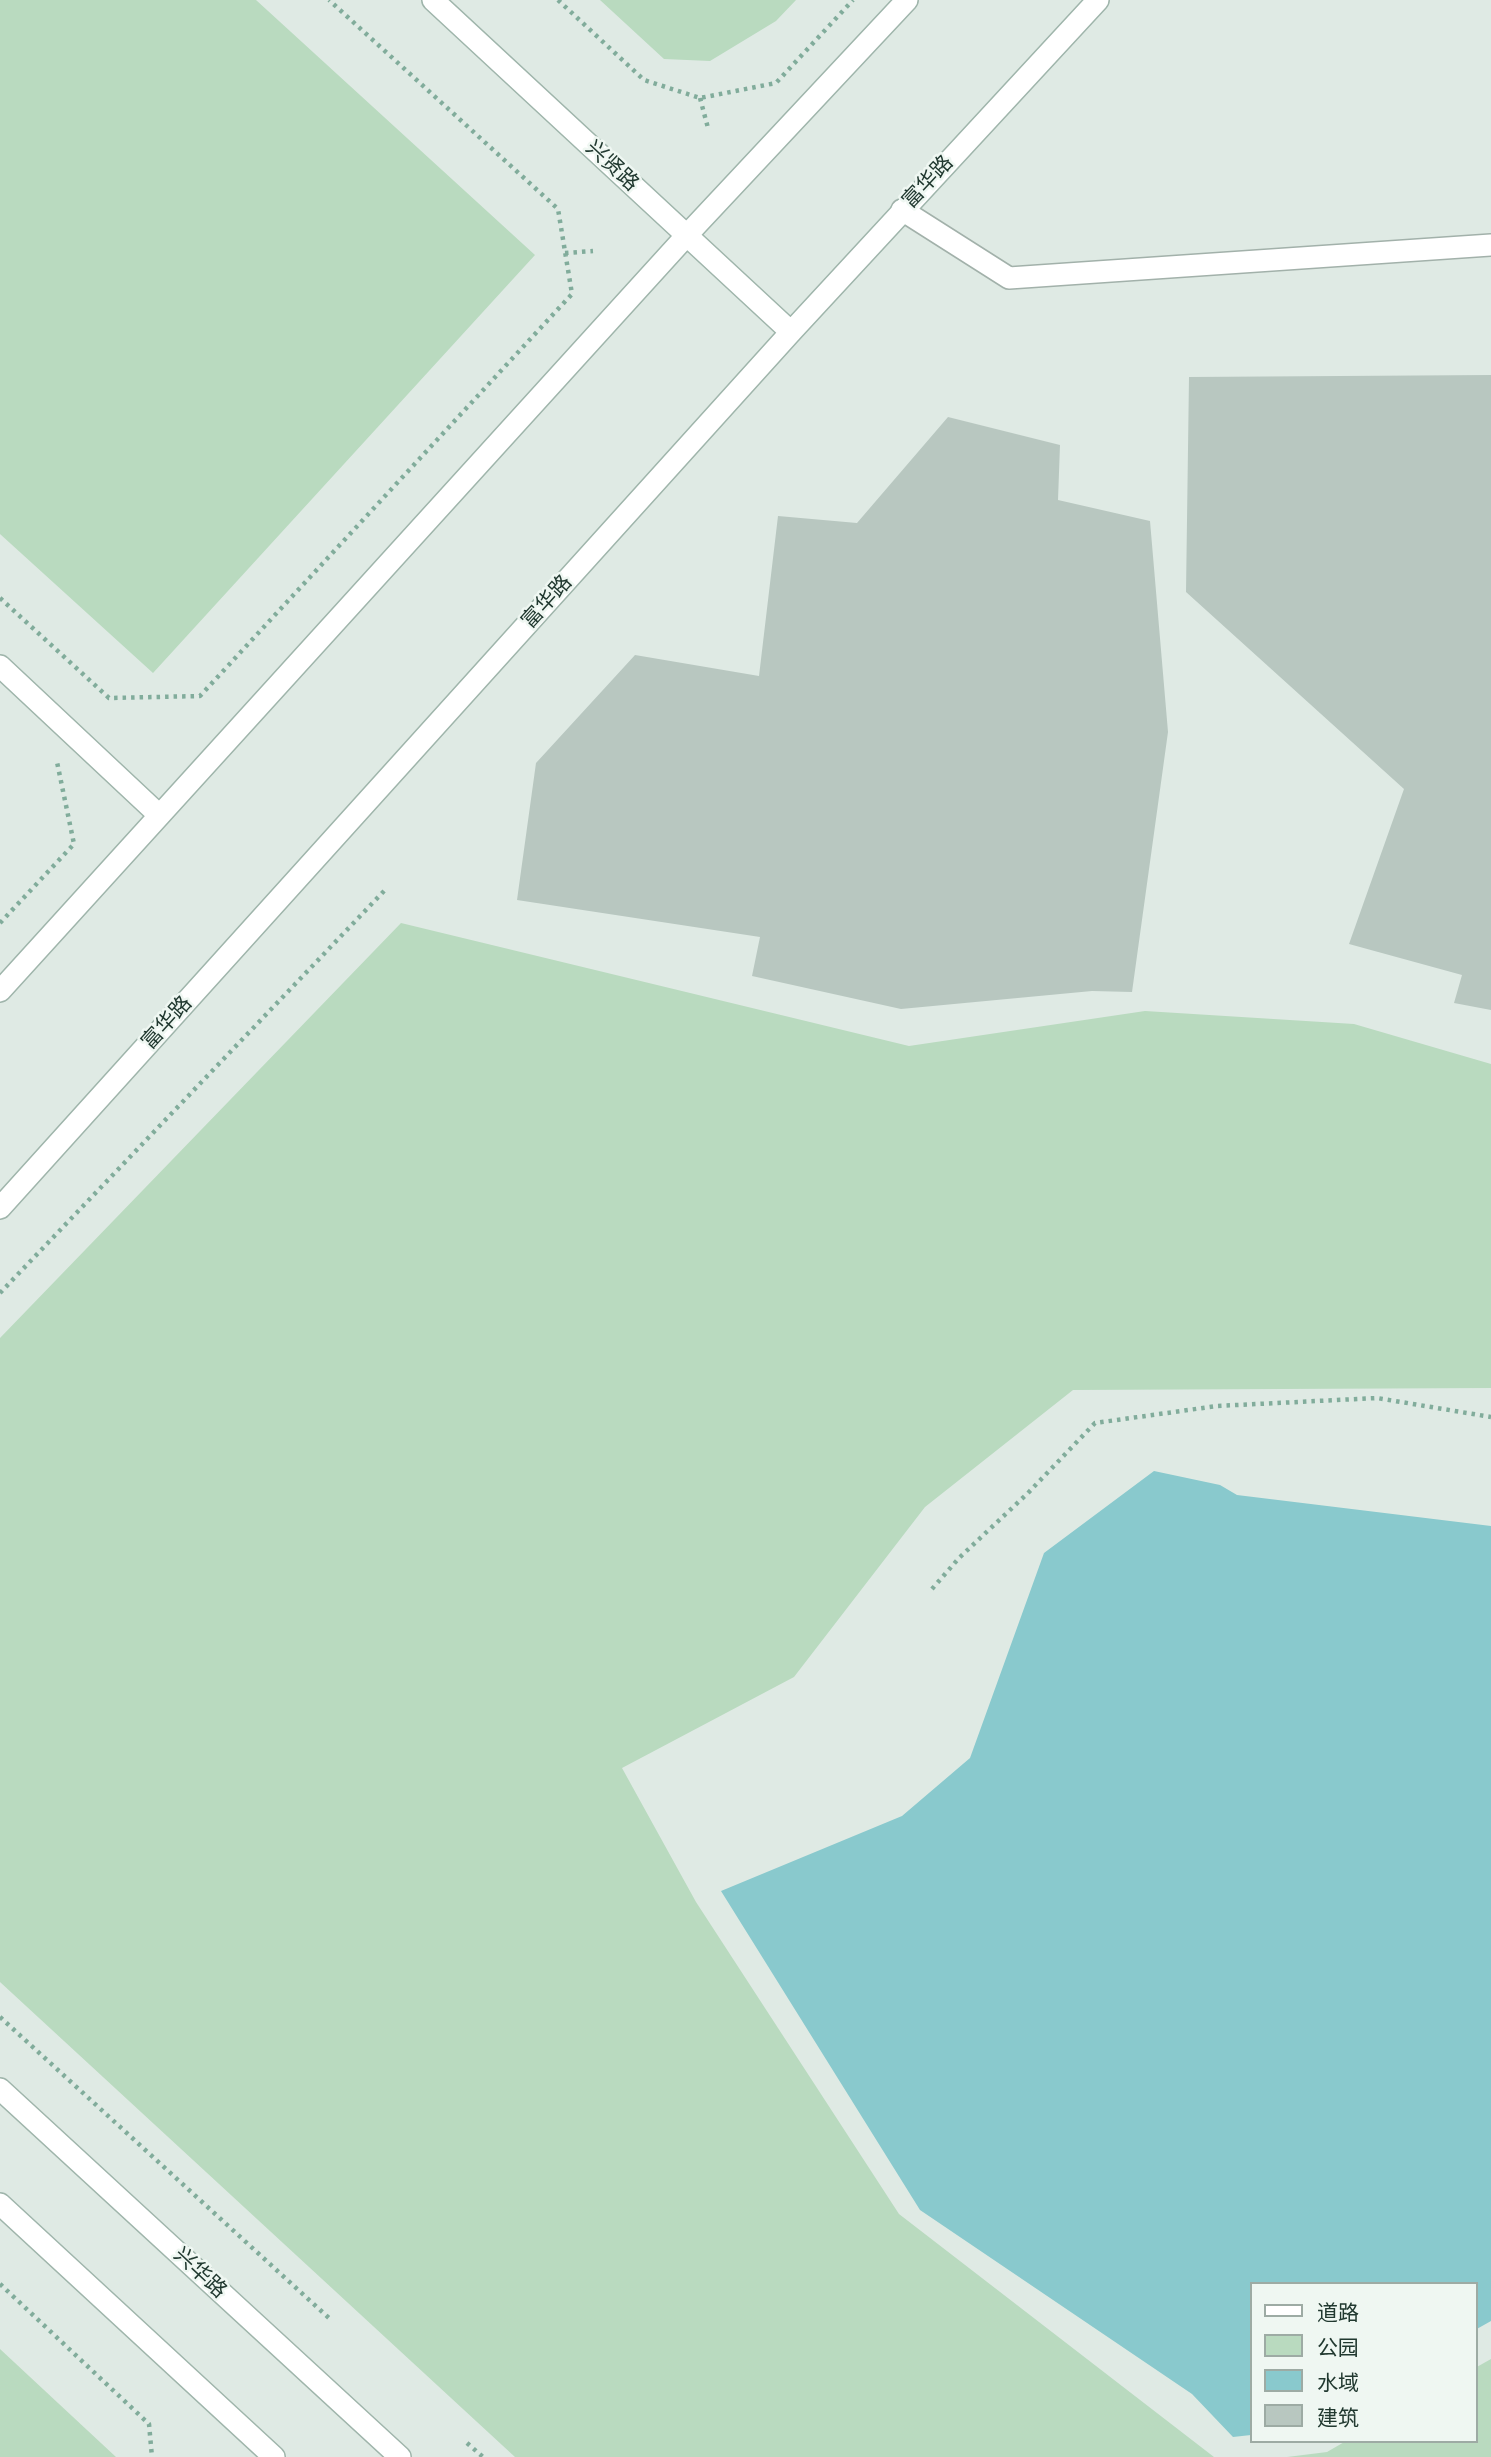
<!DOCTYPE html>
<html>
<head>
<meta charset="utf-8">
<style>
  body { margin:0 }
  #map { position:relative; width:1491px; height:2457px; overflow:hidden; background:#dfeae4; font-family:"PT Sans Narrow","Noto Sans SC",sans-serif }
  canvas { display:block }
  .legend { position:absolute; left:1250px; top:2282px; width:228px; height:161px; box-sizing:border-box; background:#eff7f2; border:2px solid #9daba4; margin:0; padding:9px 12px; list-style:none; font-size:21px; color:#213930 }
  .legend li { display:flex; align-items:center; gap:14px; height:35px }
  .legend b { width:35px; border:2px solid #9daba4 }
</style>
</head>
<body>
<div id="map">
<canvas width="1491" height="2457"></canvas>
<ul class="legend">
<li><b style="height:9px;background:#fff"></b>道路</li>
<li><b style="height:19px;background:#b9dabf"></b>公园</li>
<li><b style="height:19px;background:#89c9cd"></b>水域</li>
<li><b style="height:19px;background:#b8c7c0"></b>建筑</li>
</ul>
</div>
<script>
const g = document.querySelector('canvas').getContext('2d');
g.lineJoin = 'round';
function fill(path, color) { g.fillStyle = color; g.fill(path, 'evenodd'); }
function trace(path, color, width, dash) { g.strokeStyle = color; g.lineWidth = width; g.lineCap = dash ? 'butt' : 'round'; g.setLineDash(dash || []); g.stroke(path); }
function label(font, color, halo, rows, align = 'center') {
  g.font = font + ' "PT Sans Narrow","Noto Sans SC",sans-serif'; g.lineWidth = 5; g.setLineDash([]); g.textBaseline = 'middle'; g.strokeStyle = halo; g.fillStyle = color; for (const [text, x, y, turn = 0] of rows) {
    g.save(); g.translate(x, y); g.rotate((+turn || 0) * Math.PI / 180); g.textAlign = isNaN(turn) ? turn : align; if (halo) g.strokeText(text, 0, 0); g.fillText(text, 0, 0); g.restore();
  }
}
fill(new Path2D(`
  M0,0H256L535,255L153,673L0,534Z
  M600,0H796L776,21L710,61L664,59Z
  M401,923L909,1046L1145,1011L1354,1024L1491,1064V1388L1073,1390L925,1507L794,1677L622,1768L696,1902L899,2214L1214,2457H515L0,1982V1338Z
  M0,2349L116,2457H0Z
  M1491,2359V2457H1287L1327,2452L1346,2441H1475V2368Z`), '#b9dabf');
fill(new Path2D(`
  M1154,1471L1220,1485L1237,1495L1491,1526V2321L1475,2330V2284H1251V2435L1233,2437L1192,2394L920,2210L721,1891L902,1816L970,1758L1044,1553Z`), '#89c9cd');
fill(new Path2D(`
  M1491,375V1010L1454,1003L1462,975L1349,944L1404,789L1186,592L1189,377Z
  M948,417L1060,445L1058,500L1150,521L1168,732L1132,992L1092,991L901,1009L752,976L760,937L517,900L536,763L635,655L759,676L778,516L857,523Z`), '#b8c7c0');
const street = new Path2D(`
  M902,210L1009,278L1491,245`);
const secondary = new Path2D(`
  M433,0L791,332
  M0,666L159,815
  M0,991L687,235L907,0
  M0,1208L791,332L1098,0
  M0,2089L400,2457
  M0,2204L274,2457`);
trace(street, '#a2b1aa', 24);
trace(secondary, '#9fb5ab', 24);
trace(new Path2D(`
  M558,0L644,80L700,98L776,83L853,0
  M700,98L708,128
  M565,253L593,251
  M0,598L109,698L200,696L572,294L558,209L329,0
  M0,923L74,844L57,762
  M0,1293L385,890
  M932,1589L959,1558L1028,1493L1095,1423L1217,1406L1377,1398L1491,1417
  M0,2017L330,2319
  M0,2284L149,2424L152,2457
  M467,2443L483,2457`), '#81ac9b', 4.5, [3.5, 5]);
trace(street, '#fff', 21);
trace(secondary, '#fff', 21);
label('21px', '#213930', '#eff7f2', [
  ["兴贤路",612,166,43],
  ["富华路",928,182,-47],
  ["富华路",547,602,-48],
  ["富华路",167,1023,-48],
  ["兴华路",200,2273,43]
]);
</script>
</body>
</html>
